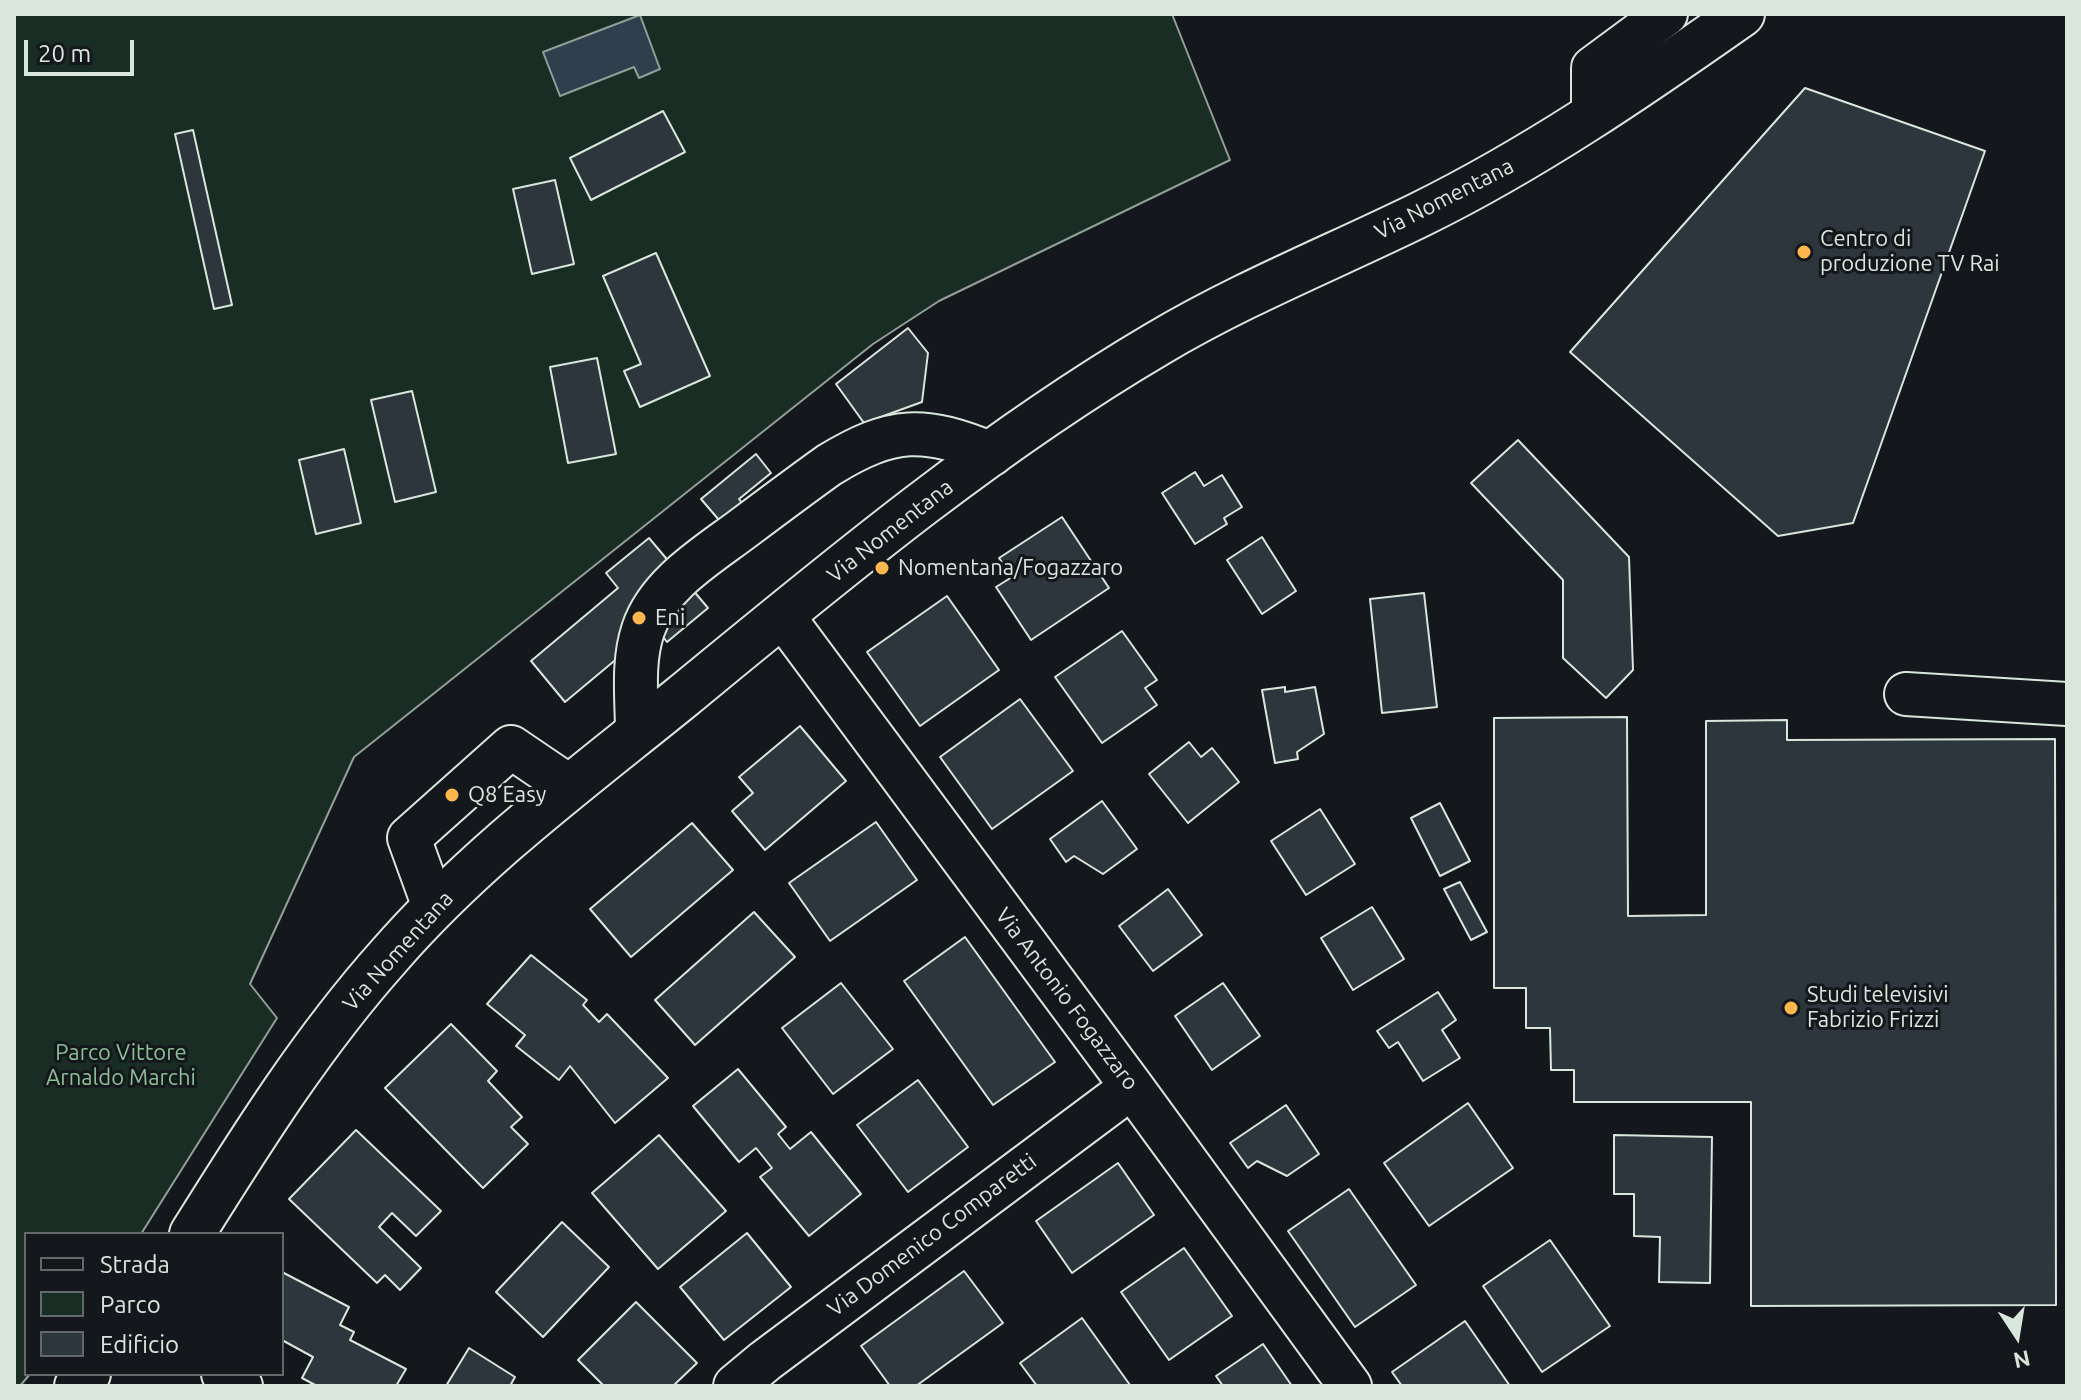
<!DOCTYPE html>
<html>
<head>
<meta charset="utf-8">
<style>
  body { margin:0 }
  #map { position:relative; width:2081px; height:1400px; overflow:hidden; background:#14181c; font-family:Ubuntu,sans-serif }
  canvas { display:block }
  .frame { position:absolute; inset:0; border:16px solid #d8e6dc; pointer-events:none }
  .legend { position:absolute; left:24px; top:1232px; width:260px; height:144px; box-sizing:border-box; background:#14181c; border:2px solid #626a69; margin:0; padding:10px 14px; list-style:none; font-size:24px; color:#d8e6dc }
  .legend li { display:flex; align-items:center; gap:16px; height:40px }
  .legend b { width:40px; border:2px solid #626a69 }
  .north { position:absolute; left:1977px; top:1296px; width:80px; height:80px; -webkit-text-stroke:6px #14181c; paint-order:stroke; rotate:168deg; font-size:22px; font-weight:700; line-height:32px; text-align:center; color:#d8e6dc }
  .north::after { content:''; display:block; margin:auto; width:28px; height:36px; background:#d8e6dc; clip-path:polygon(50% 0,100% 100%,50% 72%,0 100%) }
  .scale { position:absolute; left:24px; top:40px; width:110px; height:36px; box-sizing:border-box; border:4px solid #d8e6dc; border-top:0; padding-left:10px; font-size:24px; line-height:28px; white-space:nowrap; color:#d8e6dc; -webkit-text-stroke:6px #14181c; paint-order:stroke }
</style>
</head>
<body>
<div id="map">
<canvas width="2081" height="1400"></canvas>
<div class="frame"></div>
<ul class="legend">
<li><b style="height:10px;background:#14181c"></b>Strada</li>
<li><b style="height:22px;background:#1a2d24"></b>Parco</li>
<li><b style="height:22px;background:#2c363c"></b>Edificio</li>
</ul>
<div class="north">N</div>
<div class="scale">20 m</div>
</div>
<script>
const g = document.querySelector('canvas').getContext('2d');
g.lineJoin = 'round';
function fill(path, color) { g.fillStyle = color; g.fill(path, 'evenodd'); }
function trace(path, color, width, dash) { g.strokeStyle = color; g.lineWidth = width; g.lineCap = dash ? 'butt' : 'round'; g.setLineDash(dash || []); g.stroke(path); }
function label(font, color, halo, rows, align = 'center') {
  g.font = font + ' Ubuntu,sans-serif'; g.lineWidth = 6; g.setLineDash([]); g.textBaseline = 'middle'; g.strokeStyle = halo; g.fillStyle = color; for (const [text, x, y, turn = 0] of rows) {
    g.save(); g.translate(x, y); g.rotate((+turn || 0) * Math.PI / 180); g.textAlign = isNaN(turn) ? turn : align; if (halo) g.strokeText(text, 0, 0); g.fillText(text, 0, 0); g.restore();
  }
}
const green = new Path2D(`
  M14,14H1172L1230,160L939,301L873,344L354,757L250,984L277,1018L141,1234H26V1374H30L20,1386H14Z`);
fill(green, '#1a2d24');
trace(green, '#939e99', 2);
const water = new Path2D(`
  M640,15L660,69L639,78L634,67L560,96L543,52Z`);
fill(water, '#2f3f4d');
trace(water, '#939e99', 2);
const building = new Path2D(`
  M1805,88L1985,151L1853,523L1778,536L1570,352Z
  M663,111L685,152L591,200L570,158Z
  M193,130L232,305L214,309L175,134Z
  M555,180L574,264L532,274L513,189Z
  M656,253L710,376L640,407L624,371L641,364L603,276Z
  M908,328L928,353L922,402L864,423L836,384Z
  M597,358L616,454L568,463L550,367Z
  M412,391L436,492L395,502L371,400Z
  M1518,440L1629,557L1633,670L1606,698L1563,658V580L1471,483Z
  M344,449L361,523L316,534L299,460Z
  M756,454L771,473L739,499L750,513L735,525L726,515L719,520L701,499Z
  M1195,472L1204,486L1222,475L1242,507L1224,518L1227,524L1195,544L1162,493Z
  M1062,517L1109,588L1031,640L996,587L1012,577L999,558Z
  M1262,537L1296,591L1262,614L1227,560Z
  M649,538L708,608L667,642L655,627L565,702L531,661L618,588L606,573Z
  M1424,593L1437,707L1382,713L1370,599Z
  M947,596L999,670L920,726L867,652Z
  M1122,631L1157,680L1145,688L1157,705L1102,743L1055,677Z
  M1285,687V692L1315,687L1324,734L1297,752L1298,759L1275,763L1262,690Z
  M1020,699L1073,771L992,829L940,757Z
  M1627,717L1628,916L1706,915V721L1787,720V740L2055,739L2056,1305L1751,1306V1102H1574V1070H1551L1550,1028H1526V988H1494V718Z
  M800,726L846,781L765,850L732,811L753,793L739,777Z
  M1189,742L1201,757L1212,748L1239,782L1188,823L1149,774Z
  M1102,801L1137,849L1103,874L1074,856L1066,862L1050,839Z
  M1440,803L1470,861L1440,876L1411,818Z
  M1320,809L1355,864L1306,895L1271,841Z
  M876,822L917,880L830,941L789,883Z
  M692,823L733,870L631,957L590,909Z
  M1460,882L1487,932L1471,940L1444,889Z
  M1168,889L1202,935L1153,971L1119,926Z
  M1372,907L1404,959L1353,990L1321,938Z
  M754,912L795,957L695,1045L655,1000Z
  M965,937L1055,1062L993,1105L904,981Z
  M531,955L587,1000L583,1005L599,1022L607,1014L668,1078L615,1123L570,1066L559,1080L516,1046L525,1035L487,1004Z
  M841,983L893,1049L833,1094L782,1028Z
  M1223,983L1260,1036L1212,1070L1175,1016Z
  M1438,992L1456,1020L1442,1030L1460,1058L1423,1081L1398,1042L1389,1048L1377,1031Z
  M451,1024L497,1071L488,1081L522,1117L511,1127L528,1144L483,1188L385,1088Z
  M738,1069L786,1127L778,1134L790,1149L811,1132L861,1194L809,1236L760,1177L772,1168L756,1148L739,1162L693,1106Z
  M918,1080L968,1147L908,1192L857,1125Z
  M1468,1103L1513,1168L1429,1226L1384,1163Z
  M1286,1105L1319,1154L1287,1176L1257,1161L1248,1168L1230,1143Z
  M356,1130L441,1211L416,1236L392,1213L379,1227L421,1268L400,1290L385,1275L377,1283L289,1199Z
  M659,1135L726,1211L658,1269L592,1193Z
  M1614,1135L1712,1137L1710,1283L1659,1282L1660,1237L1634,1236V1194H1614Z
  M1118,1163L1154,1215L1072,1273L1036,1221Z
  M1349,1189L1416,1285L1355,1327L1288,1231Z
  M562,1222L609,1267L543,1337L496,1292Z
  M747,1233L791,1287L724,1340L680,1287Z
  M1550,1240L1610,1326L1542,1372L1483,1286Z
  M1184,1248L1232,1316L1169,1360L1121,1292Z
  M964,1271L1003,1323L916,1386H890L861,1346Z
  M282,1272L349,1307L340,1325L354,1332L350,1340L406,1369L396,1386H317L302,1378L313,1357L282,1340Z
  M636,1302L697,1363L673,1386H604L578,1360Z
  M1082,1318L1130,1385V1386H1037L1020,1363Z
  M1465,1321L1510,1386H1402L1392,1372Z
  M1263,1344L1292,1386H1223L1216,1376Z
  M469,1348L515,1377L510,1386H446Z`);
fill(building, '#2c363c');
trace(building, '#d8e6dc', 2);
const minor = new Path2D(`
  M1593,116V68L1666,14
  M782,615L1132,1087L1350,1386
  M1906,694L2067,704
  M637,733C637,699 632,663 643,630C658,584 708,555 745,527C773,506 801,485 829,465C893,426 924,426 992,454
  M434,907L409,838L511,747L570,787
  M223,1374L241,1386
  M735,1386L765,1361L1132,1087`);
const major = new Path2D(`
  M192,1234C252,1138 313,1041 389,956C475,857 581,779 682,697C834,572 987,444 1157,344C1241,294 1331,258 1419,215C1533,159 1638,87 1742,14
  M77,1386L88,1374`);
trace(minor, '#d8e6dc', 46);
trace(major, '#d8e6dc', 48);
trace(minor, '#14181c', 42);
trace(major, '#14181c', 44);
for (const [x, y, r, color] of [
  [1804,252,8,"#ffb74d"],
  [882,568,8,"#ffb74d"],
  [639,618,8,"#ffb74d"],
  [452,795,8,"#ffb74d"],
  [1791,1008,8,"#ffb74d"]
]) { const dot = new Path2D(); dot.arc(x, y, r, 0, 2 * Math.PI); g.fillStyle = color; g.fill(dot); trace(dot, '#14181c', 3); }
label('22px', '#d8e6dc', '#14181c', [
  ["Via Nomentana",1444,199,-27],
  ["Via Nomentana",890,531,-38],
  ["Via Nomentana",398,951,-48],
  ["Via Antonio Fogazzaro",1067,999,53],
  ["Via Domenico Comparetti",932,1235,-37]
]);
label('22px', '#d8e6dc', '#14181c', [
  ["Centro di",1820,239],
  ["produzione TV Rai",1820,264],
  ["Nomentana/Fogazzaro",898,568],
  ["Eni",655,618],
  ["Q8 Easy",468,795],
  ["Studi televisivi",1807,995],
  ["Fabrizio Frizzi",1807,1020]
], 'left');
label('22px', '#8ac095', '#14181c', [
  ["Parco Vittore",121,1053],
  ["Arnaldo Marchi",121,1078]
]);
</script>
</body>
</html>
